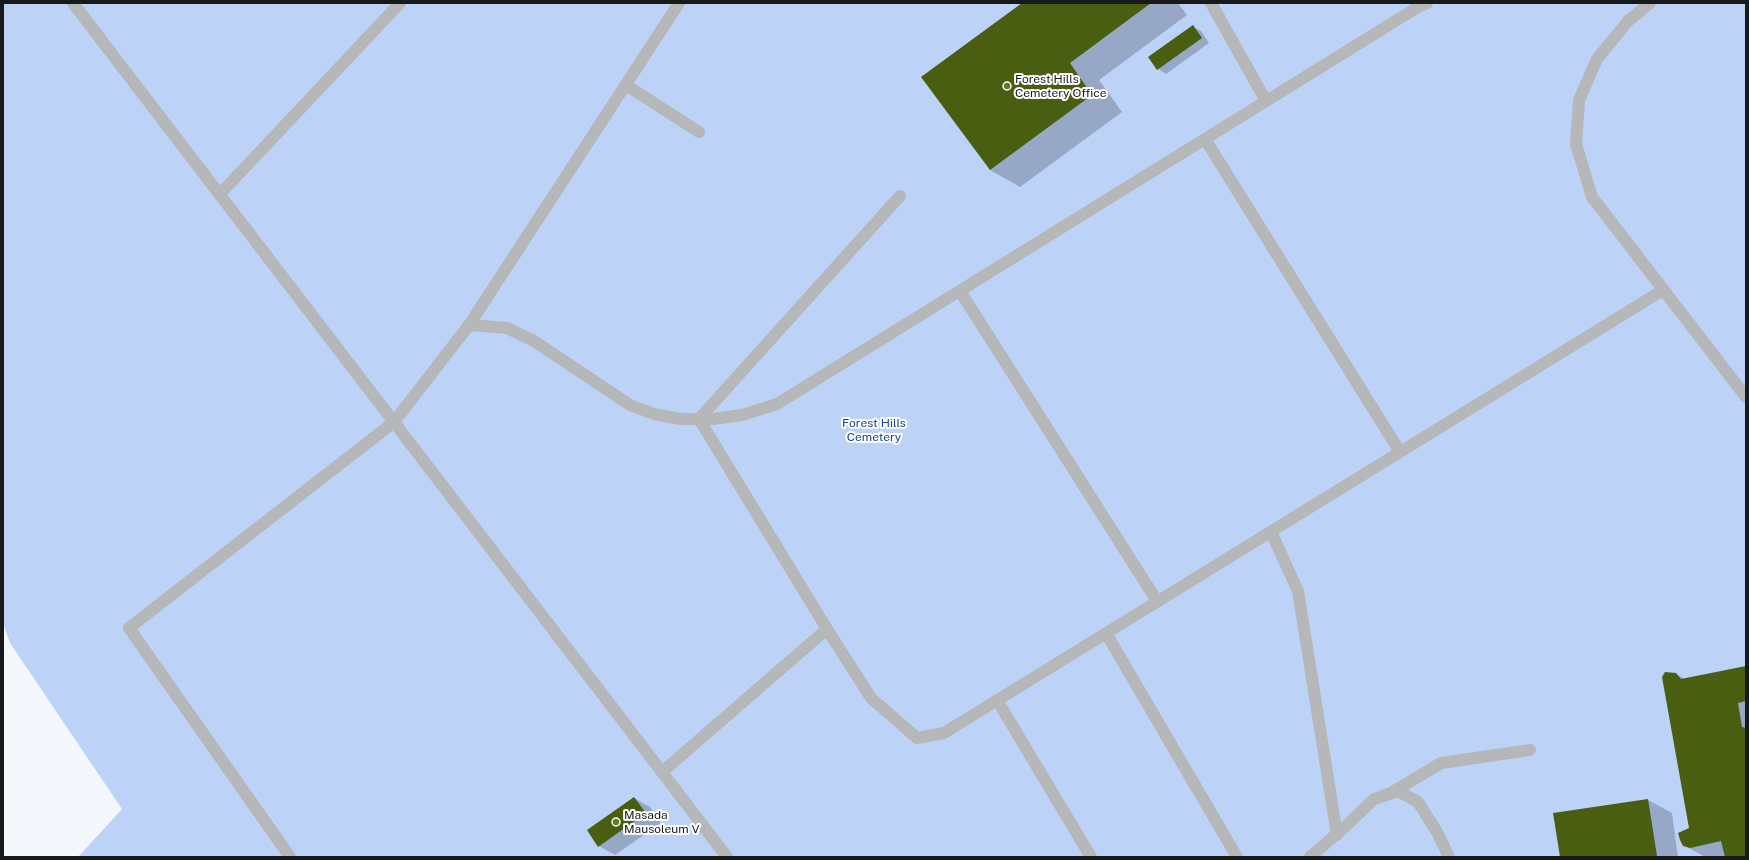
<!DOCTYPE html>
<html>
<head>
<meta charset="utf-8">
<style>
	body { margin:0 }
	#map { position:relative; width:1749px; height:860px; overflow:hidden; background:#f4f7fc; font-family:"Public Sans",sans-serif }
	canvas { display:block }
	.frame { position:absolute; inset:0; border:4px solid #18191b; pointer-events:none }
</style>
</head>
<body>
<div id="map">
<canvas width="1749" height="860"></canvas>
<div class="frame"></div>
</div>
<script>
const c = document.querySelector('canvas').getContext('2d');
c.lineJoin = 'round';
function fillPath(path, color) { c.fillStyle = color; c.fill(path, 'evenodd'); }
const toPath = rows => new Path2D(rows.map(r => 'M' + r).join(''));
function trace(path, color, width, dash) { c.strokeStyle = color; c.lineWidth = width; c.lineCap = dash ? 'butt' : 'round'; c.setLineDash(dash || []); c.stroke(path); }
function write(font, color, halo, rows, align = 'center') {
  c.font = font + ' "Public Sans",sans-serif'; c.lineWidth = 4; c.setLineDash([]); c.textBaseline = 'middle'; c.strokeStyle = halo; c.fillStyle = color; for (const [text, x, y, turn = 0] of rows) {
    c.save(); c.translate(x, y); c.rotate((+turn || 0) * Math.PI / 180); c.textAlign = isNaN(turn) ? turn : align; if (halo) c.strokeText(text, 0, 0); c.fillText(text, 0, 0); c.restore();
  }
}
fillPath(toPath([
	[3,3,1746,3,1746,857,78,857,122,809,10,643,3,623]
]), '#bcd3f7');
fillPath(toPath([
	[1023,3,1178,3,1187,15,1099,80,1122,112,1020,187,990,170],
	[1193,27,1201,31,1209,43,1166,74,1158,69,1149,57],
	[1746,667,1746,857,1705,857,1684,845,1690,829,1676,674,1685,679],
	[634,798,650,807,661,823,615,855,599,846],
	[1648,800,1672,813,1678,857,1561,857,1554,814]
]), '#0003');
fillPath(toPath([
	[1022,3,1151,3,1070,63,1092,95,990,170,921,77],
	[1193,25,1202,38,1157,70,1148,57],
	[1746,666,1746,701,1738,703,1742,727,1746,728,1746,857,1725,857,1721,841,1690,848,1683,846,1680,840,1678,833,1689,828,1662,677,1665,672,1676,673,1681,679],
	[634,797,646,813,598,847,587,830],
	[1648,799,1657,856,1560,857,1553,813]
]), '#495e10');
trace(toPath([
	[73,3,727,857],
	[1211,3,1266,101],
	[1650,3,1628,21,1597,59,1579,100,1576,144,1592,197,1746,397],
	[626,85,699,132],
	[1205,139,1400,452],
	[220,194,400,3],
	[900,196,699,419,827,629,871,698,917,738,944,733,1663,290],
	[960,291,1157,601],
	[469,325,507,328,534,341,630,405,654,414,680,419,713,419,742,415,777,404,1418,7,1427,3],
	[1271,532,1298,591,1337,835],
	[1106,633,1237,857],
	[997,700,1091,857],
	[662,772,827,629],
	[1391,793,1441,763,1530,750],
	[290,857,129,628,394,422,469,325,679,3],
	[1310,857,1347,825,1374,799,1398,791,1418,802,1437,832,1449,857]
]), '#b5b7b9', 12);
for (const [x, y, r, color] of [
	[1007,86,4,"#63792b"],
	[616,822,4,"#63792b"]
]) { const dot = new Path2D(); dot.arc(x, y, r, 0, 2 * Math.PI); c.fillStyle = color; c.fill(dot); trace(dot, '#fff', 1.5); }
write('12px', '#18191b', '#fff', [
	["Forest Hills",1015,79],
	["Cemetery Office",1015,93],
	["Masada",624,815],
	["Mausoleum V",624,829]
], 'left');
write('12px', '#13448d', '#fff', [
	["Forest Hills",874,423],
	["Cemetery",874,437]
]);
</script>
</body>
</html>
